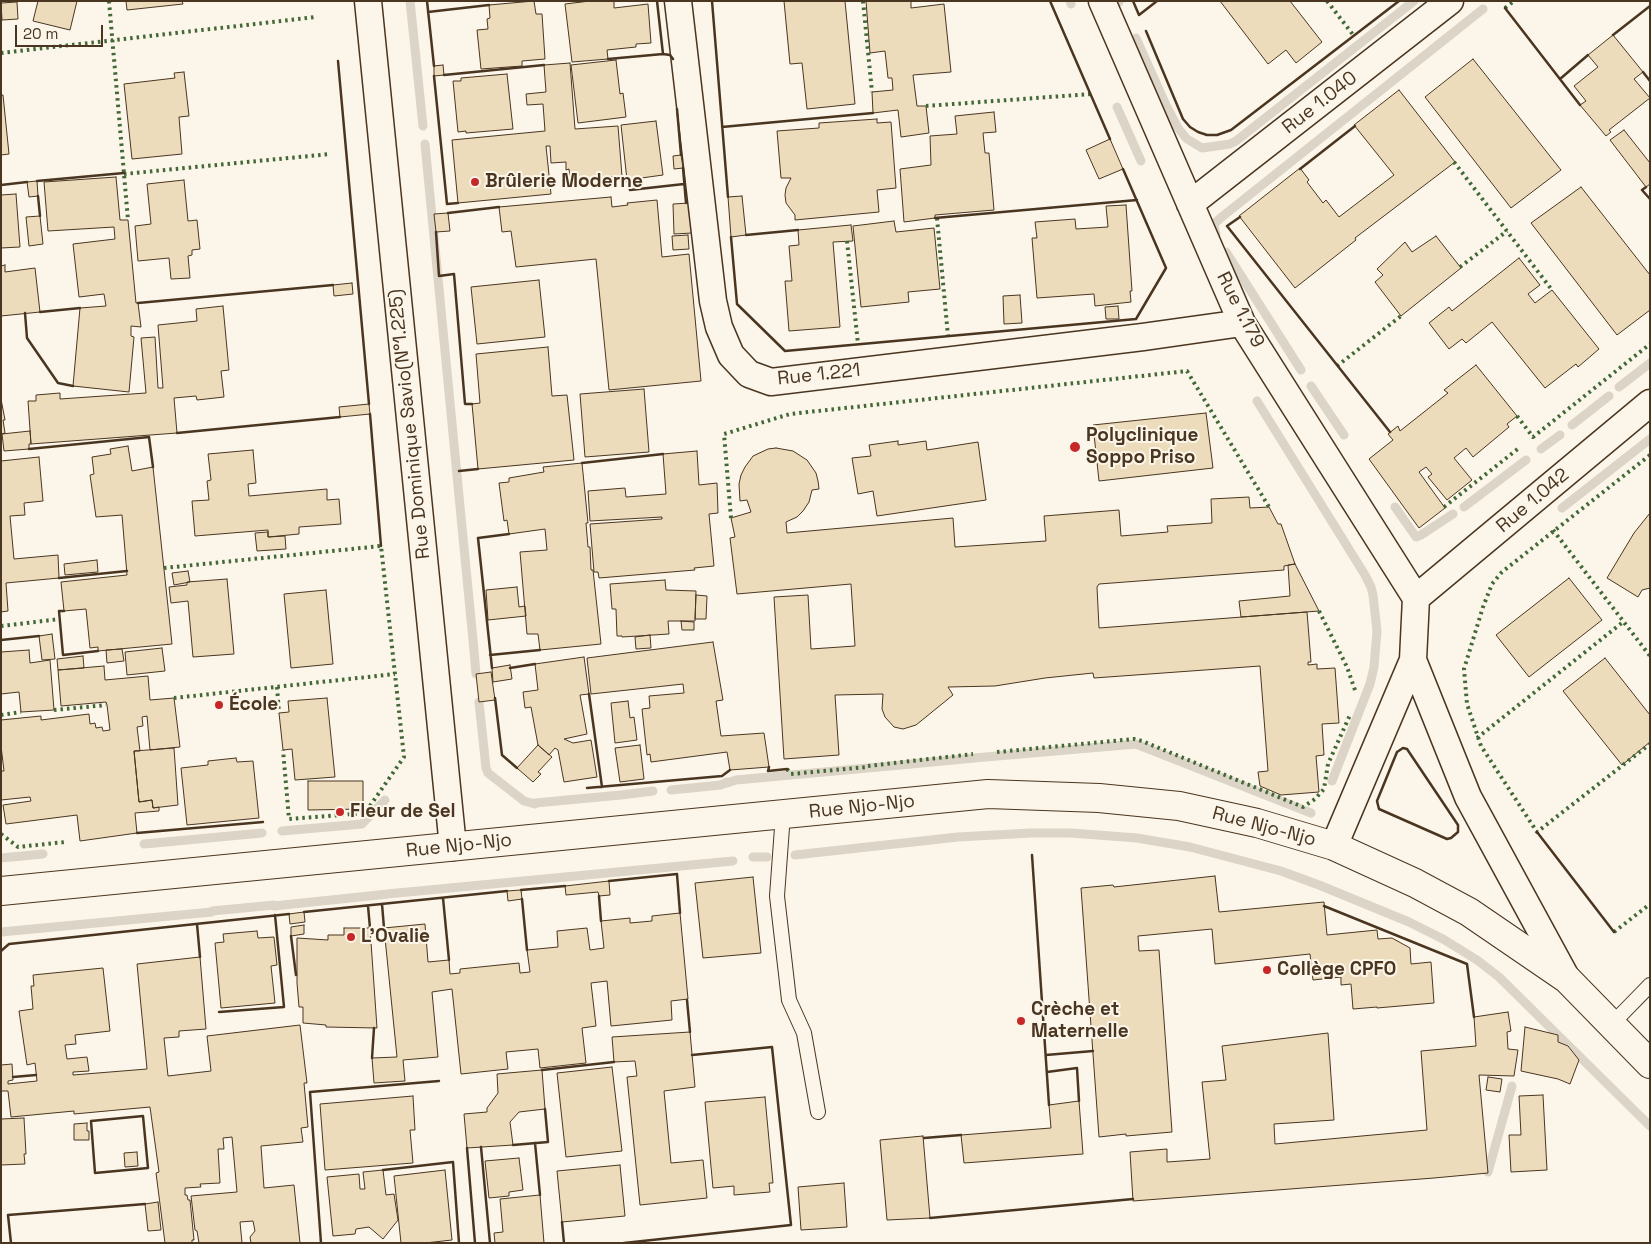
<!DOCTYPE html>
<html>
<head>
<meta charset="utf-8">
<style>
	body { margin:0 }
	#map { position:relative; width:1651px; height:1244px; overflow:hidden; background:#fbf6e9; font-family:"Space Grotesk",sans-serif }
	canvas { display:block }
	.frame { position:absolute; inset:0; border:2px solid #4a3520; pointer-events:none }
	.scale { position:absolute; left:15px; top:25px; width:88px; height:22px; box-sizing:border-box; border:2px solid #4a3520; border-top:0; padding-left:6px; font-size:15px; line-height:18px; white-space:nowrap; color:#4a3520; -webkit-text-stroke:4px #fbf6e9; paint-order:stroke }
</style>
</head>
<body>
<div id="map">
<canvas width="1651" height="1244"></canvas>
<div class="frame"></div>
<div class="scale">20 m</div>
</div>
<script>
const c = document.querySelector('canvas').getContext('2d');
c.lineJoin = 'round';
const toPath = rows => new Path2D(rows.map(r => 'M' + r).join(''));
function trace(path, color, width, dash) { c.strokeStyle = color; c.lineWidth = width; c.lineCap = dash ? 'butt' : 'round'; c.setLineDash(dash || []); c.stroke(path); }
function fillPath(path, color) { c.fillStyle = color; c.fill(path, 'evenodd'); }
function write(font, color, halo, rows, align = 'center') {
  c.font = font + ' "Space Grotesk",sans-serif'; c.lineWidth = 4; c.setLineDash([]); c.textBaseline = 'middle'; c.strokeStyle = halo; c.fillStyle = color; for (const [text, x, y, turn = 0] of rows) {
    c.save(); c.translate(x, y); c.rotate((+turn || 0) * Math.PI / 180); c.textAlign = isNaN(turn) ? turn : align; if (halo) c.strokeText(text, 0, 0); c.fillText(text, 0, 0); c.restore();
  }
}
trace(toPath([
	[410,1,423,126],
	[1070,1,1071,4],
	[1119,1,1119,2],
	[1136,38,1166,105,1178,128,1187,139,1202,148,1230,144,1236,141,1414,1],
	[1117,107,1141,161],
	[425,144,465,558],
	[1216,234,1214,226,1216,222,1223,216,1483,9],
	[1226,252,1301,370],
	[1311,386,1344,435],
	[1619,387,1650,363],
	[1257,401,1365,575,1371,587,1373,595,1377,631,1374,667,1370,684,1332,781],
	[1572,425,1609,396],
	[1541,449,1560,435],
	[1395,507,1416,537,1421,535,1453,514],
	[1464,507,1526,460],
	[1562,508,1650,439],
	[465,558,473,640],
	[473,640,476,674],
	[479,702,486,768,488,773,524,801,535,804],
	[974,758,1136,744,1311,813],
	[911,764,975,758],
	[727,783,736,780,912,764],
	[671,790,721,785,727,782],
	[621,795,653,791],
	[535,803,621,795],
	[282,831,362,824,385,800],
	[144,844,262,833],
	[795,855,958,837,1031,833,1071,833,1137,838,1190,847,1281,871,1319,885,1409,922,1443,939,1477,960,1499,977,1650,1126],
	[753,857,767,857],
	[1,858,43,854],
	[387,894,733,861],
	[274,906,388,894],
	[212,911,274,905],
	[1,932,212,912],
	[1488,1172,1512,1086]
]), '#dcd4c6', 9);
const building = toPath([
	[38,1,77,1,70,30,33,21,38,1],
	[126,1,182,1,183,4,127,10,126,1],
	[534,1,536,14,542,14,545,59,522,61,522,66,481,69,477,30,488,29,487,19,490,18,489,5,534,1],
	[590,1,614,1,614,8,648,4,651,43,636,44,636,47,607,50,608,59,572,62,565,4,590,1],
	[784,1,845,1,855,104,807,109,802,63,790,64,784,1],
	[866,1,911,1,911,8,944,4,951,72,913,75,917,106,926,106,929,133,901,137,898,110,873,113,872,92,893,90,892,78,888,78,885,51,870,53,866,1],
	[1220,1,1290,1,1322,42,1296,63,1286,50,1268,64,1220,1],
	[17,2,18,19,2,20,1,3,17,2],
	[1613,35,1643,72,1634,79,1650,98,1609,130,1611,132,1606,136,1580,105,1586,101,1574,86,1598,67,1588,55,1613,35],
	[1473,59,1561,170,1511,208,1425,97,1473,59],
	[616,60,620,94,623,93,626,117,578,123,571,65,616,60],
	[570,63,575,129,618,126,622,176,570,180,569,169,566,170,566,162,551,163,550,146,546,146,551,194,458,203,452,140,545,131,543,104,527,105,526,94,546,92,544,65,570,63],
	[443,65,444,75,434,76,434,66,443,65],
	[184,72,189,116,179,117,182,154,132,159,124,84,175,78,174,73,184,72],
	[507,74,513,129,466,133,466,131,458,132,453,81,461,81,461,78,507,74],
	[1399,90,1455,162,1355,238,1356,240,1295,288,1239,216,1300,168,1309,180,1307,182,1323,203,1326,200,1339,217,1394,175,1354,125,1399,90],
	[1,95,3,95,9,154,1,155,1,95],
	[994,112,996,132,983,133,985,153,989,153,994,210,935,215,935,218,904,222,900,169,931,165,930,136,957,134,955,116,994,112],
	[877,119,877,123,891,122,896,188,877,190,879,212,795,220,795,215,786,203,785,195,786,188,791,178,781,178,777,131,819,128,819,123,877,119],
	[656,121,663,175,627,180,621,125,656,121],
	[1624,130,1650,163,1650,184,1646,187,1610,140,1624,130],
	[1110,139,1123,169,1099,179,1086,150,1110,139],
	[681,155,683,168,674,169,673,156,681,155],
	[116,177,120,220,128,220,136,303,138,303,141,327,131,326,131,336,134,337,129,392,73,386,80,308,106,306,104,294,79,297,73,244,115,239,114,227,48,231,44,182,116,177],
	[184,180,188,221,197,220,200,249,192,250,192,255,188,256,190,278,171,279,169,258,138,261,135,226,151,224,147,184,184,180],
	[37,181,38,196,29,197,27,182,37,181],
	[1581,187,1650,275,1650,310,1617,335,1531,223,1581,187],
	[16,194,20,247,1,248,1,195,16,194],
	[742,196,746,235,731,237,728,197,742,196],
	[611,197,612,207,628,205,627,203,657,200,662,257,689,254,701,381,609,390,596,259,516,267,511,231,502,232,499,207,611,197],
	[690,203,692,233,674,234,673,204,690,203],
	[1126,205,1132,291,1130,291,1131,302,1095,306,1094,294,1037,298,1032,238,1037,238,1035,222,1075,219,1076,229,1108,227,1106,206,1126,205],
	[448,213,450,231,436,232,434,214,448,213],
	[40,216,43,244,29,246,26,217,40,216],
	[894,221,896,232,934,228,940,289,908,292,909,302,861,307,853,226,894,221],
	[851,225,853,241,833,242,840,327,789,331,785,281,792,281,789,246,799,245,798,230,851,225],
	[688,235,689,249,673,250,672,236,688,235],
	[1436,236,1461,268,1401,316,1375,282,1383,275,1377,269,1405,242,1412,252,1436,236],
	[1519,258,1540,285,1528,294,1535,303,1552,290,1599,349,1578,367,1576,364,1545,388,1492,322,1466,343,1462,339,1449,349,1429,323,1449,307,1452,311,1519,258],
	[5,265,5,272,35,268,40,312,1,316,1,266,5,265],
	[539,280,545,337,477,344,471,287,539,280],
	[352,283,353,294,334,296,333,285,352,283],
	[1020,295,1022,323,1004,324,1003,296,1020,295],
	[223,306,229,370,221,371,224,397,197,400,196,396,174,398,177,433,31,444,28,401,36,401,36,395,60,393,60,399,146,393,141,338,155,337,158,388,163,388,158,325,197,321,196,309,223,306],
	[1118,306,1119,319,1106,319,1105,307,1118,306],
	[548,347,552,396,567,395,574,460,478,469,472,404,480,403,476,354,548,347],
	[1476,365,1517,416,1507,424,1509,427,1473,457,1466,448,1454,458,1472,480,1447,500,1428,477,1432,474,1426,467,1419,472,1445,508,1419,528,1369,459,1393,440,1388,434,1398,426,1400,431,1448,393,1444,390,1476,365],
	[644,389,649,452,585,457,580,394,644,389],
	[1,399,5,420,3,420,5,433,1,434,1,399],
	[369,404,370,414,340,417,339,407,369,404],
	[1206,413,1213,468,1099,481,1093,425,1206,413],
	[30,431,31,444,29,444,29,449,4,451,2,434,30,431],
	[898,441,898,445,926,441,927,450,978,442,986,500,877,516,873,491,858,494,852,458,871,456,869,445,898,441],
	[128,446,132,471,153,467,172,644,98,651,98,647,90,648,86,609,64,611,61,582,127,575,122,515,96,517,90,475,94,474,92,457,111,454,110,449,128,446],
	[776,448,793,451,807,460,816,473,818,481,819,489,812,490,809,502,803,511,797,517,786,522,787,533,953,518,955,547,1046,541,1044,516,1119,510,1121,536,1168,532,1167,526,1212,523,1211,499,1249,497,1250,508,1269,507,1278,524,1281,524,1295,564,1284,566,1284,570,1099,584,1097,587,1099,628,1307,612,1311,662,1308,662,1308,665,1317,664,1317,669,1335,668,1339,723,1322,724,1324,755,1316,756,1319,792,1281,795,1260,786,1258,772,1268,771,1260,666,1094,678,1093,673,1045,678,995,686,948,687,953,695,916,725,903,729,894,727,885,717,882,709,883,694,835,695,839,755,784,759,774,597,808,595,811,649,855,646,851,584,737,594,730,538,735,537,731,518,751,512,747,500,740,501,739,484,741,475,745,467,753,456,768,449,776,448],
	[253,450,256,483,248,484,249,496,327,489,327,500,339,499,341,524,299,527,299,534,268,537,268,530,195,536,192,501,209,500,207,481,211,480,208,454,253,450],
	[697,451,699,485,717,483,718,513,709,514,714,566,694,568,695,570,599,578,598,572,594,572,590,524,662,519,662,517,590,521,588,491,625,488,626,497,666,494,663,454,697,451],
	[39,457,43,501,24,503,25,515,10,516,14,559,58,555,59,578,6,583,8,611,1,612,1,461,39,457],
	[582,463,588,523,586,523,588,547,590,547,591,570,593,570,601,644,540,650,538,634,527,634,520,552,547,550,545,529,509,534,507,520,504,521,499,483,509,482,509,478,544,472,543,467,582,463],
	[1650,513,1650,588,1642,590,1638,597,1607,578,1634,533,1650,513],
	[268,532,268,537,285,536,286,549,257,551,255,533,268,532],
	[97,560,98,572,65,575,64,564,97,560],
	[1295,564,1319,611,1241,617,1239,601,1290,596,1288,565,1295,564],
	[188,571,190,582,174,585,172,573,188,571],
	[1569,578,1602,620,1529,677,1496,635,1569,578],
	[227,579,234,654,193,657,188,601,171,603,169,587,187,585,187,582,227,579],
	[665,580,666,590,696,591,695,621,668,621,669,634,622,637,622,636,617,636,616,609,612,609,610,584,665,580],
	[517,587,519,607,525,606,526,616,488,620,486,590,517,587],
	[326,590,333,664,291,668,284,594,326,590],
	[696,595,707,596,706,619,695,619,696,595],
	[681,621,694,622,694,630,682,630,681,621],
	[52,634,55,659,42,660,39,636,52,634],
	[650,635,651,648,636,649,635,637,650,635],
	[713,642,723,700,716,701,721,736,764,733,769,767,730,770,727,752,651,762,650,754,647,755,642,709,650,708,649,696,684,693,683,684,591,694,587,658,713,642],
	[162,648,165,671,127,675,125,652,162,648],
	[122,649,124,661,107,663,106,650,122,649],
	[29,650,30,663,50,660,54,710,21,712,19,692,1,694,1,652,29,650],
	[83,656,84,668,58,670,57,659,83,656],
	[584,657,589,694,580,695,587,734,564,739,573,743,591,740,597,777,564,782,558,750,555,748,549,755,538,745,531,707,525,708,523,692,538,690,535,664,584,657],
	[1605,658,1650,715,1650,742,1622,765,1563,691,1605,658],
	[510,665,512,679,493,682,492,668,510,665],
	[104,666,105,680,148,676,150,700,174,698,180,747,150,750,147,716,142,717,143,726,137,727,140,751,134,751,139,802,152,800,153,808,159,807,159,811,135,813,137,833,80,841,77,815,6,824,3,805,31,801,30,797,1,800,1,771,4,771,1,746,1,720,41,716,41,720,89,714,90,724,95,723,96,728,102,727,103,731,110,730,107,705,106,702,61,706,58,670,104,666],
	[491,672,495,700,479,702,476,674,491,672],
	[327,698,335,777,295,780,292,749,283,750,279,713,289,712,288,701,327,698],
	[628,701,630,718,634,717,637,740,615,743,611,703,628,701],
	[538,745,552,757,538,772,541,774,533,782,517,768,538,745],
	[640,745,644,779,620,782,615,748,640,745],
	[174,748,178,805,153,808,152,800,139,802,134,751,174,748],
	[236,758,237,762,253,761,259,818,187,825,181,768,208,765,208,761,236,758],
	[308,781,363,781,363,809,308,810,308,781],
	[1215,876,1219,912,1324,902,1327,935,1377,930,1378,939,1392,938,1410,948,1411,964,1431,962,1434,1003,1377,1008,1377,1007,1353,1009,1351,984,1341,985,1341,977,1313,980,1310,954,1215,964,1212,929,1138,936,1139,951,1159,950,1172,1132,1126,1136,1126,1134,1099,1137,1081,888,1113,885,1114,887,1215,876],
	[753,877,761,953,703,958,695,883,753,877],
	[609,881,610,895,599,896,598,892,566,895,565,886,609,881],
	[521,890,522,899,508,901,507,891,521,890],
	[304,912,305,922,290,924,289,914,304,912],
	[680,913,688,999,671,1001,672,1020,611,1026,607,981,591,983,596,1026,582,1028,586,1063,540,1068,538,1049,506,1052,508,1069,461,1074,452,989,432,992,438,1057,403,1060,405,1081,374,1083,372,1058,397,1057,384,928,425,924,428,962,449,960,450,974,460,973,460,969,519,963,520,973,530,972,527,950,558,947,557,931,587,928,590,950,604,948,601,921,630,918,630,923,652,921,652,916,680,913],
	[304,925,304,934,291,936,291,927,304,925],
	[344,928,370,928,377,1028,326,1027,326,1025,303,1023,303,1007,299,1007,297,983,297,938,328,940,328,935,344,935,344,928],
	[257,931,258,938,274,937,277,965,271,966,275,1003,221,1008,215,943,224,942,223,934,257,931],
	[200,957,206,1029,179,1031,179,1037,164,1038,168,1076,211,1071,207,1036,300,1025,307,1083,304,1083,308,1127,301,1128,303,1142,261,1146,264,1188,294,1185,300,1243,251,1243,250,1237,255,1231,253,1221,240,1222,242,1243,199,1243,197,1231,195,1230,191,1196,237,1192,232,1137,223,1138,224,1149,218,1149,220,1183,200,1184,201,1187,185,1188,185,1195,187,1195,188,1200,190,1200,194,1240,192,1240,192,1243,165,1243,156,1173,159,1172,150,1107,74,1114,74,1111,11,1117,8,1091,1,1091,1,1065,12,1064,13,1080,8,1081,8,1084,37,1081,35,1063,27,1065,19,1011,33,1009,31,986,34,986,33,975,103,968,110,1031,75,1035,76,1044,65,1045,67,1059,87,1057,89,1071,73,1072,73,1075,147,1069,137,964,200,957],
	[1508,1012,1511,1031,1507,1032,1508,1049,1518,1050,1514,1076,1479,1075,1488,1173,1434,1178,1133,1201,1130,1152,1167,1149,1167,1162,1210,1159,1202,1082,1226,1080,1222,1046,1328,1033,1334,1120,1274,1124,1275,1144,1427,1130,1421,1051,1476,1046,1474,1017,1508,1012],
	[1525,1027,1558,1035,1558,1042,1568,1046,1579,1060,1570,1084,1558,1079,1521,1071,1525,1027],
	[690,1032,695,1087,664,1091,671,1163,703,1160,707,1198,640,1205,627,1077,637,1076,635,1061,614,1062,612,1037,690,1032],
	[612,1067,622,1151,566,1157,557,1073,612,1067],
	[542,1070,545,1109,519,1112,510,1122,513,1145,467,1148,464,1114,487,1112,487,1108,498,1093,497,1074,542,1070],
	[1488,1077,1502,1079,1500,1092,1486,1090,1488,1077],
	[1543,1095,1547,1170,1511,1172,1509,1135,1521,1135,1519,1096,1543,1095],
	[413,1096,415,1130,410,1130,413,1163,325,1170,320,1104,413,1096],
	[765,1097,773,1183,769,1183,770,1192,734,1195,734,1186,713,1188,705,1102,765,1097],
	[1079,1101,1083,1154,964,1163,961,1135,1051,1128,1049,1105,1079,1101],
	[24,1118,26,1154,24,1154,25,1164,1,1165,1,1119,24,1118],
	[87,1123,87,1131,89,1131,89,1140,74,1140,74,1124,87,1123],
	[923,1136,930,1218,887,1220,880,1140,923,1136],
	[137,1152,138,1166,125,1167,124,1153,137,1152],
	[519,1158,523,1190,509,1192,509,1196,489,1198,485,1161,519,1158],
	[620,1165,625,1216,562,1222,557,1171,620,1165],
	[383,1170,386,1195,394,1194,398,1220,383,1239,369,1227,356,1229,355,1234,333,1236,327,1177,359,1174,360,1189,365,1189,363,1172,383,1170],
	[445,1170,452,1240,425,1243,401,1243,394,1176,445,1170],
	[844,1183,847,1227,801,1230,798,1187,844,1183],
	[540,1195,544,1243,495,1243,494,1233,503,1232,500,1199,540,1195],
	[158,1202,161,1230,148,1231,145,1204,158,1202]
]);
fillPath(building, '#ecdcbc');
trace(building, '#4a3520', 1);
const service = toPath([
	[783,814,777,896,789,1000,804,1033,818,1112],
	[1611,1025,1650,985]
]);
const minor = toPath([
	[368,1,453,847],
	[678,1,713,301,719,327,731,355,749,374,771,382,1143,337,1242,323],
	[1102,1,1242,323,1416,598],
	[1190,204,1450,1],
	[1416,598,1650,403],
	[1413,660,1468,797,1567,979],
	[1334,846,1413,660,1416,598]
]);
const secondary = toPath([
	[1,891,988,794,1099,798,1179,806,1257,823,1334,846,1415,883,1469,912,1567,979,1650,1064]
]);
trace(service, '#4a3520', 16);
trace(minor, '#4a3520', 29);
trace(secondary, '#4a3520', 30);
trace(service, '#fbf6e9', 14);
trace(minor, '#fbf6e9', 26);
trace(secondary, '#fbf6e9', 28);
trace(toPath([
	[109,1,128,220],
	[863,1,872,92],
	[1327,1,1354,36],
	[1505,8,1514,1],
	[1,53,316,17],
	[926,106,1091,94],
	[1454,162,1552,290],
	[124,174,330,154],
	[937,218,948,336],
	[847,241,858,344],
	[1460,267,1507,231],
	[1337,366,1401,316],
	[1517,416,1533,437,1650,344],
	[1650,455,1502,572,1492,584,1483,607,1464,669,1467,704,1481,746,1537,832,1650,744],
	[1444,507,1519,448],
	[731,518,724,434,790,414,1187,371,1269,507],
	[1553,530,1650,656],
	[164,568,381,546,404,757,365,813,289,819,283,750],
	[1319,611,1347,667,1356,693],
	[1,626,60,619],
	[277,687,279,713],
	[174,698,395,674],
	[54,710,106,705],
	[1,715,21,712],
	[1477,738,1623,622],
	[997,752,1134,739,1142,741,1303,807,1315,799,1324,789,1328,764,1350,715],
	[868,766,973,754],
	[787,769,791,774,867,767],
	[1,834,18,847,65,842],
	[1614,932,1650,904]
]), '#436837', 4, [2.5, 4]);
trace(toPath([
	[427,1,434,66],
	[712,1,728,197],
	[1050,1,1110,139],
	[1133,1,1139,15,1157,1],
	[1505,8,1580,105],
	[428,12,489,5],
	[1146,31,1183,119,1190,127,1198,132,1207,135,1217,135,1231,130,1399,1],
	[1613,35,1650,6],
	[663,54,670,55,673,59],
	[608,59,663,54,657,1],
	[338,61,369,404],
	[1643,72,1650,81],
	[444,75,544,65],
	[434,76,447,204,458,203],
	[1560,79,1588,55],
	[677,109,681,155],
	[722,127,873,113],
	[683,168,686,203],
	[1300,169,1355,126],
	[627,180,630,190,684,184],
	[37,181,124,173],
	[1,185,27,182],
	[1646,187,1642,190,1650,199],
	[38,196,40,216],
	[448,213,499,207],
	[1240,217,1227,226,1390,432],
	[935,218,1137,200],
	[436,232,439,276,454,274,465,404,472,404],
	[746,235,798,230],
	[731,237,737,304,785,351,1136,319,1166,268,1123,169],
	[138,303,333,285],
	[40,312,80,308],
	[25,313,27,338,58,383,73,386],
	[370,414,381,546],
	[177,433,340,417],
	[29,449,149,437,153,467],
	[582,463,663,454],
	[459,471,478,469],
	[59,578,127,571],
	[64,611,59,611,63,655,98,651],
	[1,640,39,636],
	[490,655,540,650],
	[492,668,478,538,509,534],
	[510,668,535,664],
	[589,694,602,787],
	[495,698,502,755,517,768],
	[1403,748,1407,749,1458,825,1458,832,1451,838,1447,839,1379,809,1377,801,1397,752,1403,748],
	[769,767,768,771,787,769],
	[587,788,722,776,730,770],
	[1537,832,1614,932],
	[137,833,263,822],
	[1032,855,1049,1105],
	[609,881,677,874,680,913],
	[521,890,565,886],
	[599,896,601,921],
	[443,898,449,960],
	[522,899,527,950],
	[382,904,384,928],
	[368,906,370,928],
	[1324,906,1467,964,1474,1017],
	[304,912,507,891],
	[197,924,200,957],
	[291,936,296,975],
	[1,951,9,944,289,914],
	[687,1000,690,1032],
	[219,1012,284,1007,275,915],
	[1046,1055,1093,1051],
	[372,1058,374,1028],
	[542,1070,614,1062],
	[1047,1072,1077,1068,1079,1101],
	[13,1077,36,1075],
	[143,1116,148,1168,95,1173,91,1121,143,1116],
	[924,1138,961,1135],
	[535,1143,540,1195],
	[513,1145,548,1142,545,1109],
	[481,1147,490,1243],
	[467,1148,475,1243],
	[383,1170,453,1162,459,1243],
	[930,1218,1133,1199],
	[562,1222,564,1243],
	[11,1243,8,1215,145,1204],
	[321,1243,310,1092,439,1081],
	[624,1243,791,1225,772,1047,692,1055]
]), '#4a3520', 2.5);
for (const [x, y, r, color] of [
	[475,182,5,"#c62828"],
	[1075,447,6,"#c62828"],
	[219,705,5,"#c62828"],
	[340,812,5,"#c62828"],
	[351,937,5,"#c62828"],
	[1267,970,5,"#c62828"],
	[1021,1021,5,"#c62828"]
]) { const dot = new Path2D(); dot.arc(x, y, r, 0, 2 * Math.PI); c.fillStyle = color; c.fill(dot); trace(dot, '#fbf6e9', 2); }
write('19px', '#4a3520', '#fbf6e9', [
	["Rue 1.040",1320,103,-38],
	["Rue 1.179",1240,310,63],
	["Rue 1.221",819,375,-6],
	["Rue Dominique Savio(N°1.225)",410,424,-96],
	["Rue 1.042",1533,501,-40],
	["Rue Njo-Njo",862,807,-6],
	["Rue Njo-Njo",1264,827,15],
	["Rue Njo-Njo",459,846,-6]
]);
write('bold 19px', '#4a3520', '#fbf6e9', [
	["Brûlerie Moderne",485,182],
	["Polyclinique",1086,436],
	["Soppo Priso",1086,458],
	["École",229,705],
	["Fleur de Sel",350,812],
	["L'Ovalie",361,937],
	["Collège CPFO",1277,970],
	["Crèche et",1031,1010],
	["Maternelle",1031,1032]
], 'left');
</script>
</body>
</html>
